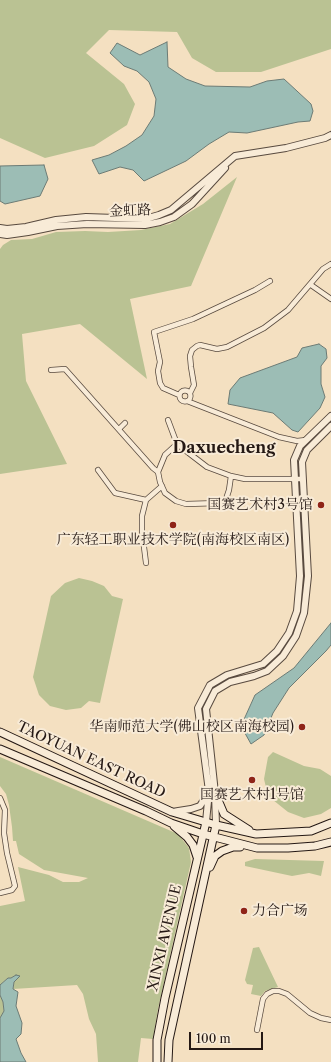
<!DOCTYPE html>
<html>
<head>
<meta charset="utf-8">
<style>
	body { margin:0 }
	#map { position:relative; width:331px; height:1062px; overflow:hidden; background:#f4e0c1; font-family:"Libre Caslon Text",serif }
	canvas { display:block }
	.scale { position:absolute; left:189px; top:1032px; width:74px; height:18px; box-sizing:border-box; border:2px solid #241814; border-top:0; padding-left:5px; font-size:12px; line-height:14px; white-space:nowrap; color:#241814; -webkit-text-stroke:3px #f8ebd7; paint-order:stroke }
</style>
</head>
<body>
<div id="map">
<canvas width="331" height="1062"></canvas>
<div class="scale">100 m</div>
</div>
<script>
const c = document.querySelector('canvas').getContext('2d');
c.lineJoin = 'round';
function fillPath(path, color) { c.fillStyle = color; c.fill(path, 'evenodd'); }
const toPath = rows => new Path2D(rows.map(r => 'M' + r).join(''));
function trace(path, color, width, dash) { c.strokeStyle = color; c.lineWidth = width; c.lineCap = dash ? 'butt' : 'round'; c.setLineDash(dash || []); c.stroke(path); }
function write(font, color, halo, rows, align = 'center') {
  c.font = font + ' "Libre Caslon Text","Noto Serif SC",serif'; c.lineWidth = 4; c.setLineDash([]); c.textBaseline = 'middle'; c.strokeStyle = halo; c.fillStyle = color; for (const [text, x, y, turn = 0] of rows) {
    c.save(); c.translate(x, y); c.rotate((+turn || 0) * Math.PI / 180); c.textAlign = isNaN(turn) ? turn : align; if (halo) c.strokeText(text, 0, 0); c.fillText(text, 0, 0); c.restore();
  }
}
fillPath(toPath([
	[0,0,331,0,331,49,261,72,216,72,192,58,177,32,109,30,86,53,124,84,135,104,127,125,94,146,45,158,0,138],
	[237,177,191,286,130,299,147,379,80,324,22,334,26,381,67,464,0,474,0,249,3,245,11,240,32,239,56,232,85,231,108,232,141,230,170,224,203,204],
	[79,578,92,581,104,586,112,596,123,599,100,703,89,701,81,708,66,710,50,706,39,695,33,677,51,596,65,583],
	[273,752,304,766,320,769,331,776,331,808,321,814,304,818,288,812,268,796,264,779,268,757],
	[0,757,178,834,189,848,191,862,158,1009,153,1039,141,1038,138,1062,98,1062,96,1034,89,1019,83,994,77,985,13,989,14,982,11,978,8,978,0,985,0,906,25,901,18,867,49,875,63,882,79,882,88,878,44,870,19,854,16,841,13,841,12,827,9,805,6,794,0,786],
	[255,859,324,861,321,876,309,873,292,876,245,866,245,862],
	[259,947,278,987,265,991,261,996,251,994,253,985,247,984,245,980,253,948],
	[0,995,3,1002,4,1011,0,1018]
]), '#bac293');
const water = toPath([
	[167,42,168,67,186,79,205,86,250,87,267,81,284,79,311,104,313,111,310,121,298,122,247,133,229,132,209,144,186,161,144,181,133,170,120,167,99,174,92,160,109,155,126,146,142,135,154,116,156,99,149,82,137,71,124,66,110,53,117,43,140,55,167,42],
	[44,165,48,179,40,196,5,204,0,201,0,166,44,165],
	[319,344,326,349,327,358,321,366,321,384,325,397,320,408,298,432,292,430,273,413,228,404,230,390,240,378,297,357,302,348,319,344],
	[331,623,331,645,326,651,289,688,273,713,264,735,251,744,241,726,255,695,294,668,331,623],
	[16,975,20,976,14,982,13,989,18,992,16,1006,22,1023,21,1034,16,1039,21,1053,26,1062,0,1062,0,1018,4,1011,3,1002,0,995,0,985,8,978,11,978,16,975]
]);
fillPath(water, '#9cbdb5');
trace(water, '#6c7b75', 1);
const minor = toPath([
	[311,285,331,299],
	[51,370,65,369,153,468,158,472],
	'179.5 396a5.5 5.5 0 1 1 11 0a5.5 5.5 0 1 1-11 0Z',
	[190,393,194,385,191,367,190,356,192,350,197,346,200,345,217,349,227,347,264,328,288,310,323,269,331,264],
	[179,395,163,388,160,383,158,371,160,362,154,332,193,319,255,290,270,281],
	[187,401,279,437,297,441,306,440],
	[168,420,177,444,207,467,231,476,245,479,302,479],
	[119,429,125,423],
	[177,444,165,455,158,472,160,482,165,493,176,501,186,504,220,503,225,502,229,490,231,476],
	[98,470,115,493,146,500],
	[146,563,142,531,142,516,146,500,162,486],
	[0,798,5,810,4,833,7,853,15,886,12,890,0,893],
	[257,1030,263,999,267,994,273,991,279,991,287,994,310,1013,321,1018,331,1020]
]);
const tertiary = toPath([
	[0,228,7,229,26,227,56,220,86,217,145,219,159,215,171,210,235,156,286,148,325,138,331,135],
	[0,234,7,235,28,232,57,226,87,224,145,225,160,222,174,217,192,204,225,168],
	[172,812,191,809,200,806,207,795],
	[206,822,209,791,198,708,210,685,227,675,263,664,277,651,289,633,297,611,300,576,294,460,300,446,331,416],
	[216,825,215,793,206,709,215,691,230,682,254,676,267,671,283,656,296,636,304,613,308,576,302,462,307,450,331,426]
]);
const secondary = toPath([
	[0,732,172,812,216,825,256,834,311,831,331,823],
	[0,749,146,811,171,823,203,834,257,848,288,848,315,846,331,842],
	[215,793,224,814,249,830],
	[174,826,187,837,193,845,197,857],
	[210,867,215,856,222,851,233,847,240,847],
	[157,1062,157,1040,165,998,206,822],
	[168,1062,169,1040,216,825]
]);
trace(minor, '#584a3f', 6);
trace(tertiary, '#584a3f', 8);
trace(secondary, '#241814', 9);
trace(minor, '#f8ebd7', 4.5);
trace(tertiary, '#f8ebd7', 6);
trace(secondary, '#f8ebd7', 7);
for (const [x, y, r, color] of [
	[321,505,4,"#8f2418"],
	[173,525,4,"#8f2418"],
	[302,727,4,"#8f2418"],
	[252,780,4,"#8f2418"],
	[244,911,4,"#8f2418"]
]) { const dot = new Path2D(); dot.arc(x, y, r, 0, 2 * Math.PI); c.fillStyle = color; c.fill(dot); trace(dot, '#f8ebd7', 1.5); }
write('14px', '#241814', '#f8ebd7', [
	["金虹路",130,211,-2],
	["TAOYUAN EAST ROAD",91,760,25],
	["XINXI AVENUE",165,938,-77]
]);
write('14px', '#241814', '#f8ebd7', [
	["国赛艺术村3号馆",313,505],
	["广东轻工职业技术学院(南海校区南区)",173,540,"center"],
	["华南师范大学(佛山校区南海校园)",294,727],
	["国赛艺术村1号馆",252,795,"center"],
	["力合广场",252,911,"left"]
], 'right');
write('bold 16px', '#241814', '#f8ebd7', [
	["Daxuecheng",224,448]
]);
</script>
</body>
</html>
